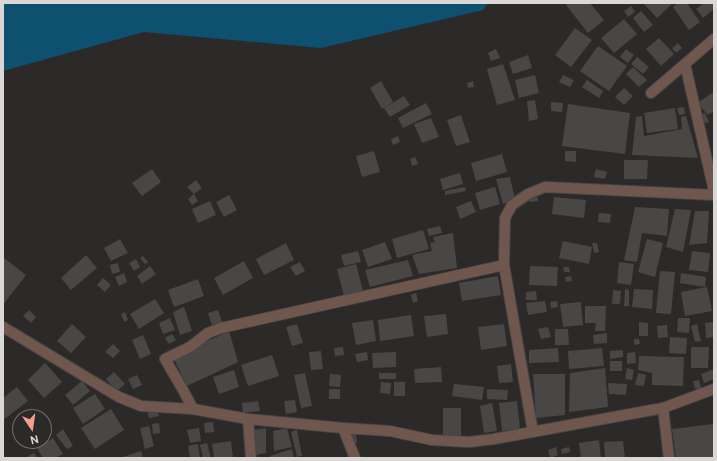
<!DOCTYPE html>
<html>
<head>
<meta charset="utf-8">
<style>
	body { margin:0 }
	#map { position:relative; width:717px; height:461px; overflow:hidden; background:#2b2a28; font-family:"DM Sans",sans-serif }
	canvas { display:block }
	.frame { position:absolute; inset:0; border:4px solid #d9d8d7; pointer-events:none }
	.north { position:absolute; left:12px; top:409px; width:40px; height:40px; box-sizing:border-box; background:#2b2a28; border:1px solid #71706e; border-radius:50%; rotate:167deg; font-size:11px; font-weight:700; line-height:16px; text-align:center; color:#d9d8d7 }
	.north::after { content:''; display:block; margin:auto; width:14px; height:18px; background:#f59d8f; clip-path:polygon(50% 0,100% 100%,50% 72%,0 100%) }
</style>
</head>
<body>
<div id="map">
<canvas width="717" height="461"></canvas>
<div class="frame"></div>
<div class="north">N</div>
</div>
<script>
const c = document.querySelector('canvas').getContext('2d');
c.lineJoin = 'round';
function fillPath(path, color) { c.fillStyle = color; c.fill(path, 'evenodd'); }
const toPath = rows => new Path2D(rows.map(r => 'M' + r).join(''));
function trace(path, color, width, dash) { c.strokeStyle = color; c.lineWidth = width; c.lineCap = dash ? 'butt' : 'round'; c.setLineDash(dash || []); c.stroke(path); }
fillPath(toPath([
	[3,3,488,3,483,10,321,48,144,32,3,71]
]), '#0d5070');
fillPath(toPath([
	[568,3,590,3,604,20,588,33,566,5],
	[645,3,673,3,657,18,644,4],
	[678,3,687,3,700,22,689,30,673,7],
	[704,3,714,3,714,9,703,18,696,9],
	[631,6,635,12,628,17,624,11],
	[641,11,653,25,644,32,633,18],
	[624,19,637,34,614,53,601,38],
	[575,28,592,40,571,67,555,55],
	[659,38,674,54,661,66,646,49],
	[678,43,682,48,676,53,672,48],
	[598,46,627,66,609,91,580,71],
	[496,49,500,58,491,61,488,53],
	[626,49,634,55,628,63,620,57],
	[528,55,532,68,513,74,509,62],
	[637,57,649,67,643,74,631,64],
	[503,64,515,100,497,105,487,69],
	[633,67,647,80,639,87,626,74],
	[535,75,539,93,519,98,515,80],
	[563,75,574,80,570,87,559,82],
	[587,80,603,91,599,98,582,87],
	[381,81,393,102,382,109,370,88],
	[473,81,474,87,468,88,467,83],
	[624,88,633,96,624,105,615,97],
	[714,92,714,111,708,115,697,103],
	[404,96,410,105,390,117,384,108],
	[535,100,538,119,529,121,527,101],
	[551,102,563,103,562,112,551,111],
	[426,103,432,114,403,128,398,118],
	[568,104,630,113,625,154,562,146],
	[684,107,685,114,679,115,677,108],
	[675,108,678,129,647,133,644,113],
	[705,113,709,122,702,124,699,115],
	[461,115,470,142,456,146,447,120],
	[642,116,644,136,682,129,681,117,686,116,698,158,632,155,636,117],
	[431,118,439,137,422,143,414,124],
	[398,136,400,142,393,145,391,139],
	[374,151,380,172,362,177,356,156],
	[565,151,576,151,576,162,565,161],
	[502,154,507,172,476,181,471,163],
	[415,157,418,164,412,166,410,159],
	[624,160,648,160,647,179,624,179],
	[152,169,161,182,142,196,132,183],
	[596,169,607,172,605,179,594,177],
	[460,173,463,184,443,190,440,179],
	[510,177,515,200,503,204,496,179],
	[196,180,202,188,194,194,187,187],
	[465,187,466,191,445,195,445,191],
	[495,187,500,204,480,210,475,193],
	[194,194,198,201,192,205,188,199],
	[229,195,237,210,224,217,216,202],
	[529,195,537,195,538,201,529,202],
	[554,197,586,200,584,218,552,214],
	[210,201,216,215,198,223,192,209],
	[471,201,476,212,460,219,456,207],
	[635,207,669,209,667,236,642,233,637,262,624,260],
	[675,209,691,210,683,252,666,247],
	[695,211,709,211,707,243,689,245],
	[599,213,611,214,610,223,598,222],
	[440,226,442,233,429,236,427,229],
	[423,230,429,249,397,258,392,239],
	[453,233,457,268,419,274,412,255,432,251,430,243,435,242,433,237],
	[120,239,128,253,111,261,104,248],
	[647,239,663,243,655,277,638,272],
	[563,241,592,247,589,264,559,258],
	[385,242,392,259,368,267,362,250],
	[286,243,294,260,264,275,256,259],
	[592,243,597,243,599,252,594,253],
	[358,251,361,262,344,266,341,255],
	[692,251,710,253,708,272,689,270],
	[86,255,97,268,71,290,61,278],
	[143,256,148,262,145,264,140,258],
	[4,258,26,275,3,305,3,259],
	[136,259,140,267,134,271,129,263],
	[408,260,413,276,370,287,365,270],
	[244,261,253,278,223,295,214,278],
	[300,262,305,271,296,276,290,267],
	[619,262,634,264,631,285,617,283],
	[118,263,120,272,112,274,110,265],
	[356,264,363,291,344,296,337,269],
	[150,266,156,274,142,284,137,276],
	[530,266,558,267,557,286,529,285],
	[563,267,569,267,570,272,564,272],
	[660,271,675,272,671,314,656,313],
	[124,273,127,282,119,286,115,277],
	[681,273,706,277,705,287,680,283],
	[498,276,501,295,462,301,459,283],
	[571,276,572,281,566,282,565,277],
	[103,278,111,285,105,292,97,285],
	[198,279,204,296,174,307,168,290],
	[707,287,712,311,685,316,681,292],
	[625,289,629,290,629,306,624,306],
	[634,289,653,290,652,309,632,307],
	[613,290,621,291,620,304,612,304],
	[536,291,537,300,526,300,526,292],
	[416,293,418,301,413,303,411,295],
	[155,299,164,313,139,329,130,314],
	[545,301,547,312,528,315,526,303],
	[557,301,558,307,551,308,550,302],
	[581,302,583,325,563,327,560,304],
	[585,306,606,306,605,331,595,331,596,323,585,323],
	[184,307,192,331,180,335,173,312],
	[29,310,36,317,31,323,23,316],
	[218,310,222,322,212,325,208,313],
	[125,312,128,320,124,322,121,314],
	[446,314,448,334,427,337,424,316],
	[411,315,414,336,380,341,378,320],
	[170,318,175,330,163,334,159,323],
	[678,318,690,318,689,333,677,332],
	[373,320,376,341,356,345,352,323],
	[639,322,648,323,648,336,639,336],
	[714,322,714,337,706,338,705,323],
	[72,324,86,337,71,353,57,341],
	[297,324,303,343,292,346,286,327],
	[504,324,507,346,481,350,478,327],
	[697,324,701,341,695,342,691,326],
	[667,325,668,337,658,338,657,326],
	[548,327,551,337,541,339,538,329],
	[555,329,568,329,569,345,555,345],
	[229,331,238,362,187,386,173,357],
	[607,333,607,343,594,344,593,335],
	[172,334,176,340,169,344,165,338],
	[143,335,151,354,140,359,132,340],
	[670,337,687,338,686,354,669,353],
	[634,339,639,339,640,344,634,345],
	[113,344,120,351,113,358,105,352],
	[343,347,344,355,335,356,334,348],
	[691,347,709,347,708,368,691,368],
	[558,348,559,362,529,363,529,350],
	[602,348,604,366,569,369,568,351],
	[623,350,623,357,610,359,610,351],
	[321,351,323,369,311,370,309,352],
	[367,352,368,360,357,362,355,354],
	[396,352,396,367,373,368,372,353],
	[635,352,636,363,627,364,627,353],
	[272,355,279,376,248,386,241,365],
	[639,356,684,357,683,386,652,385,652,373,638,370],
	[610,361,622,361,622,371,610,371],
	[45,363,62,382,44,398,28,380],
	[511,364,513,382,499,383,497,366],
	[441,367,442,382,415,383,414,369],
	[605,368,608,407,569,412,570,373],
	[627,368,634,370,632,380,625,379],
	[714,369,714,379,704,383,701,374],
	[234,370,239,387,219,394,213,377],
	[114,372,125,384,117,391,106,379],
	[305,373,312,406,301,408,294,375],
	[379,373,396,373,396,379,379,379],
	[638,373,646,375,644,386,635,385],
	[330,374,341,375,340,387,329,386],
	[533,374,565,374,565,415,536,418],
	[137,375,142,385,133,389,128,379],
	[699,380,701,388,695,389,693,381],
	[82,381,90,391,73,405,65,395],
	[381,382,391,383,390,394,380,393],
	[394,382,405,382,405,396,394,396],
	[608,383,627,384,626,395,609,394],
	[454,384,484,387,482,400,452,396],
	[17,387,28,401,3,420,3,398],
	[329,389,340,389,340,399,329,399],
	[487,389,508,390,507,400,487,399],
	[95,394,105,409,83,424,73,408],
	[295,400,297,412,286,414,284,401],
	[258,401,260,411,243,413,242,403],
	[517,401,520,429,502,431,499,403],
	[492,403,497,431,484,433,480,406],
	[157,408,159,416,149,418,147,410],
	[443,408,461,408,461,436,443,436],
	[111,409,124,430,95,449,81,428],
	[213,422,214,432,205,433,204,423],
	[159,423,160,433,153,434,152,424],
	[714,424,714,458,676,458,672,429],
	[149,426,154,446,145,449,140,428],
	[199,428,201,441,190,443,187,430],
	[266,428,266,453,255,455,254,430],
	[287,428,292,447,274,451,273,431],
	[63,429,73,446,67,449,56,435],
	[297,430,302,456,297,457,291,432],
	[351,434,356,434,357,443,353,444],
	[53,438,63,454,55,458,43,458,37,448],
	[599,440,601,458,581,458,579,443],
	[231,441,233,458,214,458,212,444],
	[623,441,625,458,605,458,604,442],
	[207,443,211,458,203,458,200,445],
	[198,444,200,458,190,458,188,446],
	[556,447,558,455,550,458,548,450],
	[569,447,570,452,562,454,561,449],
	[292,449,294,458,271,458,270,456],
	[141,451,143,458,120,458],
	[34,453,37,458,25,458]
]), '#494745');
const minor = toPath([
	[685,64,714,191],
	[651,93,714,39],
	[3,327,119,397,141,406,193,409,248,419,343,428,390,431,432,440,469,442,494,439,663,408,714,389],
	[663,408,669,458],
	[193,409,183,390,165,359,190,347,208,333,221,328,504,265],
	[248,419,251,458],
	[343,428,355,458],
	[533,432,504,265,505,218,512,205,528,194,545,187,714,195]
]);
trace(minor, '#474644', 12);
trace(minor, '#70574d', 10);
</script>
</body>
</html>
